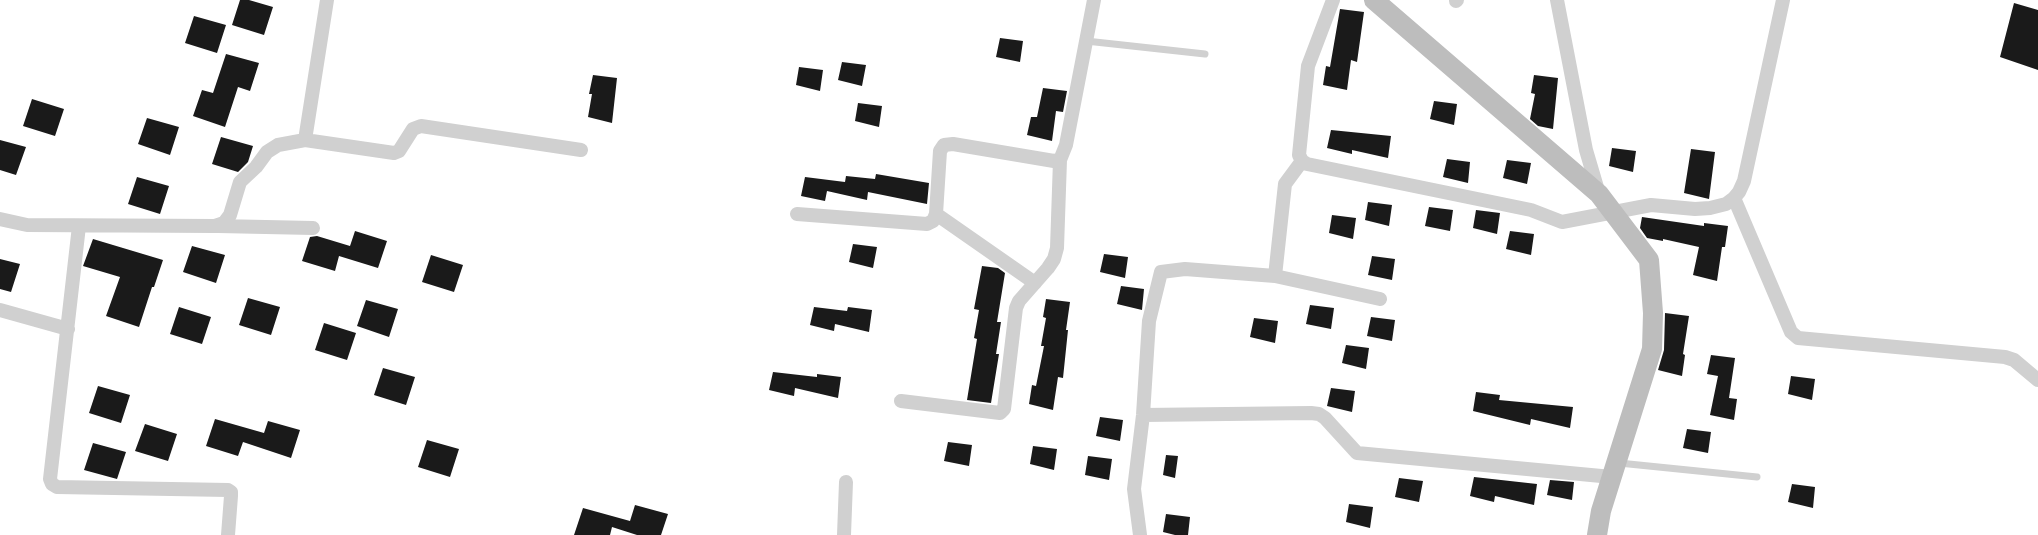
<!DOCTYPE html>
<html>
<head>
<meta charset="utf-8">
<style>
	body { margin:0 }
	canvas { display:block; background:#fff }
</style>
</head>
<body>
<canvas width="2038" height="535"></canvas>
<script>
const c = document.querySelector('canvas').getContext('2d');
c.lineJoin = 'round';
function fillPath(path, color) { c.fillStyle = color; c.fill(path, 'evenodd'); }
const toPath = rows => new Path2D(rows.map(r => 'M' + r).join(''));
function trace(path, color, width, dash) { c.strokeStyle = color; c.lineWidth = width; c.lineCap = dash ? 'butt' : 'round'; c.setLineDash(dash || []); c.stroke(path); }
fillPath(toPath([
	[240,0,249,0,273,7,264,35,232,25],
	[2014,3,2038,10,2038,70,2000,57],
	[1340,9,1364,12,1357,62,1351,60,1347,90,1323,85,1326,66,1330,67],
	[194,16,226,25,217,53,185,43],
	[1000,38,1023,41,1020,62,996,57],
	[226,54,259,63,250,91,238,87,225,127,193,116,202,90,213,93],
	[842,62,866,65,862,86,838,80],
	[799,67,823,70,820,91,796,85],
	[593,75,617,78,612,123,588,117,592,94,589,94],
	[1534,75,1558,78,1553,129,1538,126,1530,119,1535,94,1531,93],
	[1043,88,1067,91,1063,112,1056,111,1052,141,1027,135,1031,117,1037,117],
	[32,99,64,109,55,136,23,126],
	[1434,101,1457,104,1454,125,1430,119],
	[858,103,882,106,879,127,855,121],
	[147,118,179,127,170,155,138,144],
	[1331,130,1391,136,1388,158,1352,150,1352,154,1327,148],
	[221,137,253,146,248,162,238,172,212,164],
	[0,140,26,147,16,175,0,170],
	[1612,148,1636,151,1633,172,1609,166],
	[1691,149,1715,152,1709,199,1684,193],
	[1447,159,1470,162,1468,183,1443,177],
	[1507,160,1531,163,1527,184,1503,178],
	[876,174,929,183,927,204,868,192,867,200,827,191,825,201,801,196,805,177,845,182,846,176,875,179],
	[137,177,169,186,160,214,128,204],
	[1368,202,1392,205,1389,226,1365,220],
	[1429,207,1453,210,1450,231,1425,226],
	[1476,210,1500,213,1497,234,1473,228],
	[1332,215,1356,218,1353,239,1329,233],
	[1642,217,1704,226,1704,223,1728,226,1725,247,1722,247,1717,281,1693,275,1699,247,1663,239,1663,241,1647,238,1640,228],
	[355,231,387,241,378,268,339,256,335,271,302,261,310,237,317,236,350,246],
	[1510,231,1534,234,1531,255,1506,249],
	[93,239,163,260,154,287,152,287,139,327,106,316,120,277,83,266],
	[853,244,877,247,873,268,849,262],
	[192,246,225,255,216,283,183,272],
	[1104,254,1128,257,1125,278,1100,272],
	[431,255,463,265,454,292,422,282],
	[1372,256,1395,259,1392,280,1368,275],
	[0,259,20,264,11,292,0,289],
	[982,266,998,268,1005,273,997,322,1001,322,996,354,999,354,991,403,967,400,977,339,974,338,979,310,974,309],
	[1121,286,1144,289,1142,310,1117,304],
	[248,298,280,307,271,335,239,325],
	[1046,299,1070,302,1066,330,1068,330,1063,378,1058,377,1053,410,1029,404,1032,385,1036,386,1044,346,1041,346,1046,318,1043,317],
	[366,300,398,309,389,337,357,326],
	[1310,305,1334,308,1331,329,1306,324],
	[179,307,211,317,202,344,170,334],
	[814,307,847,311,848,307,872,310,869,332,835,324,834,331,810,325],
	[1665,313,1689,316,1683,354,1685,355,1682,376,1658,370,1664,350],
	[1371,317,1395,320,1392,341,1367,336],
	[1254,318,1278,321,1275,343,1250,337],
	[324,323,356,333,347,360,315,350],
	[1346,345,1369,348,1366,369,1342,363],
	[1711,355,1735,358,1729,398,1737,399,1734,420,1710,415,1718,376,1707,374],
	[383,368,415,377,406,405,374,395],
	[773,372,817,377,817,374,841,377,838,398,795,388,794,396,769,390],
	[1791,376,1815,379,1812,400,1788,394],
	[98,386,130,395,121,423,89,413],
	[1331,388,1355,391,1352,412,1327,406],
	[1476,392,1500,395,1499,400,1573,407,1570,428,1531,419,1530,425,1473,411],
	[1100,417,1123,420,1120,441,1096,436],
	[215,419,264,433,268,421,300,430,291,458,243,442,238,456,206,446],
	[145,424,177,434,168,461,135,451],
	[1687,429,1711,432,1708,453,1683,448],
	[427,440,459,449,450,477,418,467],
	[948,442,972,445,969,466,944,461],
	[93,443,126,452,117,479,84,470],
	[1033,446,1057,449,1054,470,1030,464],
	[1166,455,1178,456,1175,478,1163,475],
	[1088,456,1112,459,1109,480,1085,475],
	[1474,477,1537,484,1534,505,1495,496,1494,502,1470,496],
	[1399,478,1423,481,1419,502,1395,497],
	[1550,480,1574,482,1572,500,1547,495],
	[1792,484,1815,487,1813,508,1788,502],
	[1349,504,1373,507,1370,528,1346,522],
	[635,505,668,514,661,535,637,535,612,527,610,535,574,535,583,508,630,521],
	[1166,514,1190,517,1188,535,1175,535,1163,532]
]), '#1a1a1a');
trace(toPath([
	[1086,41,1205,54],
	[1619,463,1757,477]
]), '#d0d0d0', 7);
trace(toPath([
	[1333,0,1308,66,1299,155,1302,161,1307,164,1531,210,1562,222,1651,205,1695,209,1710,208,1726,204,1734,198,1739,192,1744,181,1783,0],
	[1557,0,1586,150,1599,194],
	[1456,1,1457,0],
	[305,140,327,0],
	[1734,198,1791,332,1798,338,2005,357,2014,360,2038,380],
	[797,214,927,224,933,221,936,214,940,151,944,145,953,144,1054,161,1060,160,1066,145,1094,0],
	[936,214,1035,283],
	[0,219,27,225,215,226,224,223,230,215,240,182,256,167,267,152,278,145,305,140,394,153,399,151,413,129,421,126,581,150],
	[79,226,50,479,52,484,57,487,228,490,231,492,231,496,228,535],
	[218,226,313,228],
	[1275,276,1285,184,1302,161],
	[0,310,68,329],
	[901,401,1000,413,1004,409,1016,308,1019,301,1048,268,1054,259,1057,248,1060,160],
	[1143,415,1311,413,1319,414,1325,418,1357,453,1612,477],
	[844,535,846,482],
	[1140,535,1134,489,1143,415,1149,321,1161,272,1185,269,1275,276,1380,299]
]), '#d0d0d0', 14);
trace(toPath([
	[1374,0,1599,194,1649,260,1653,313,1652,349,1601,511,1597,535]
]), '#bdbdbd', 20);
</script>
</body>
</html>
